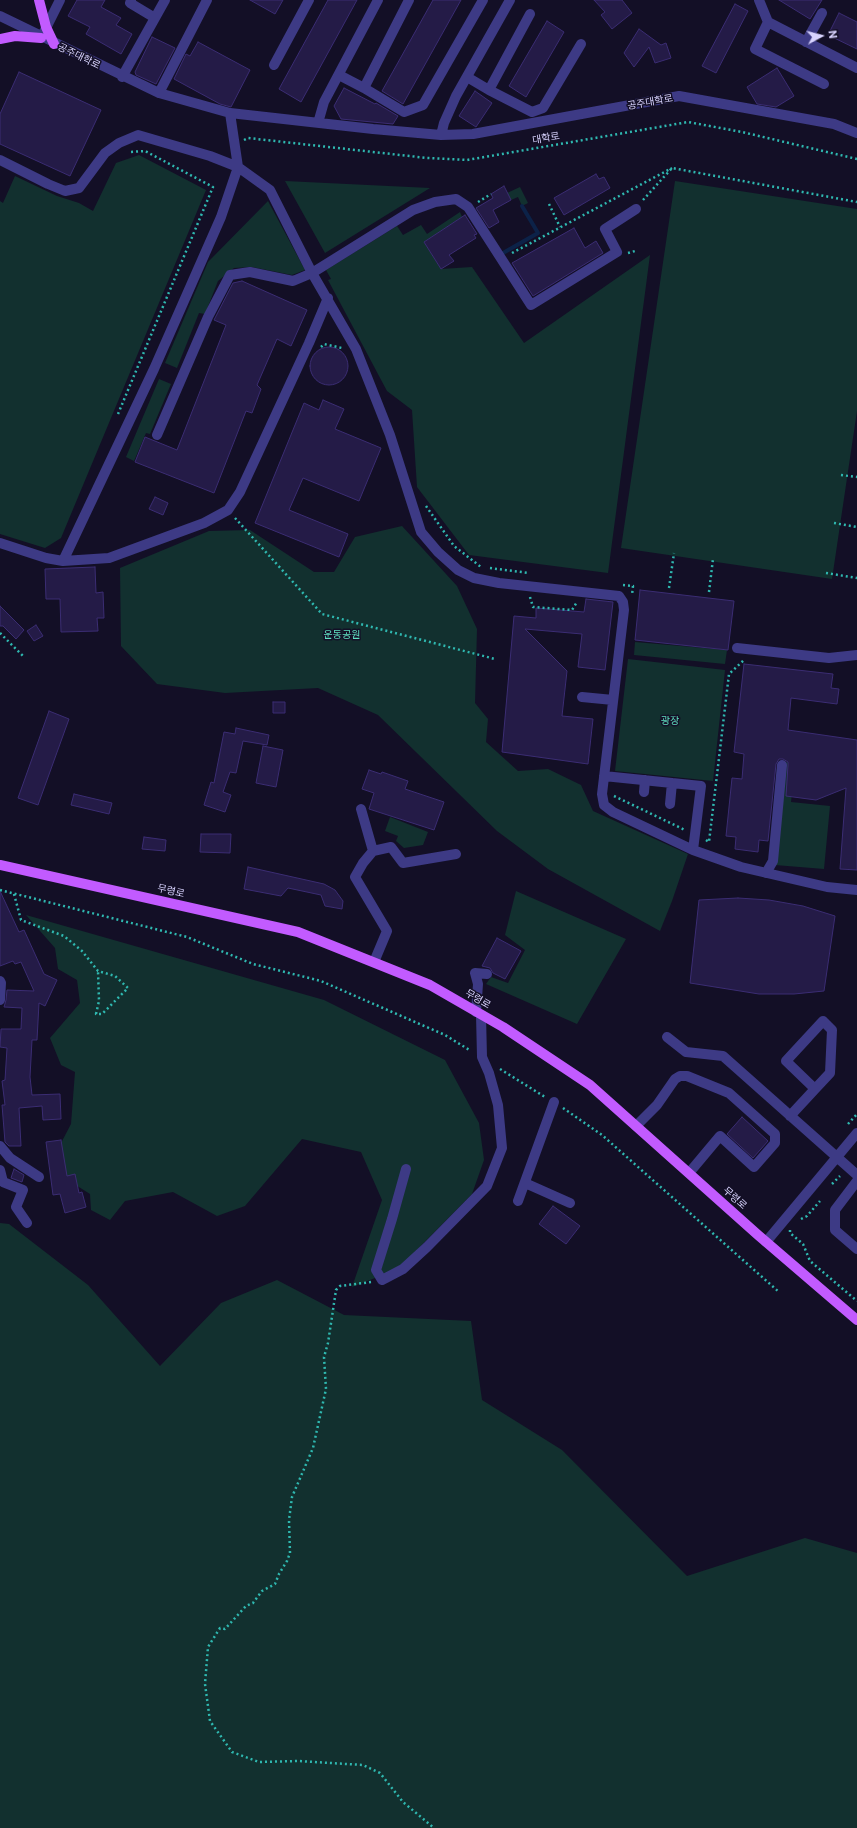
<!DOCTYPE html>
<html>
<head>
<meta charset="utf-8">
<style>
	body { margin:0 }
	#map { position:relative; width:857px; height:1828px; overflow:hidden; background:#130f26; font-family:Commissioner,sans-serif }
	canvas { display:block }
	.north { position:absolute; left:801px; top:16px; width:40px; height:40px; -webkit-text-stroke:3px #130f26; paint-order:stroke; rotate:83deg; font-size:11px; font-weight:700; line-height:16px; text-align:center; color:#d9d4ff }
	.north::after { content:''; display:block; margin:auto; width:14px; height:18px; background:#d9d4ff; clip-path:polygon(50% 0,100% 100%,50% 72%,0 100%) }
</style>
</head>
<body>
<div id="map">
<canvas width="857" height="1828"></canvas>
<div class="north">N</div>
</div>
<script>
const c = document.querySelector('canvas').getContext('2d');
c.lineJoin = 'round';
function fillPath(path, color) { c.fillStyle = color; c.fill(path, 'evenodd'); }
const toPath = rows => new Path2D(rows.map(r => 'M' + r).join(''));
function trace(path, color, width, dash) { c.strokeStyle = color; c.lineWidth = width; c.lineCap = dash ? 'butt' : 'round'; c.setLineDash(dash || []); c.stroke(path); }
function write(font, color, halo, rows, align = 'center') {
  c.font = font + ' Commissioner,"Noto Sans KR",sans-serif'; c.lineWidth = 3; c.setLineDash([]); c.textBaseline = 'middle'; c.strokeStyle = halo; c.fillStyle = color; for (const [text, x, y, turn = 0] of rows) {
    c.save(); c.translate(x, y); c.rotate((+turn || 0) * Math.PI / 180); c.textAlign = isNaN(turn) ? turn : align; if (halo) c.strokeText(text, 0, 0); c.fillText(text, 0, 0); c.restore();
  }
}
fillPath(toPath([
	[139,155,206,190,61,538,45,548,0,534,0,201,3,203,15,176,57,196,79,203,93,211,116,163],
	[285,181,430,188,325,253],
	[675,181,857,209,857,411,832,579,621,548],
	[520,187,528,203,522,206,518,197,511,200,507,193],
	[268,201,305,270,292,275,252,267,234,268,218,281,205,314,199,313,177,368,165,363,208,262],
	[460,212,462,217,424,242,441,269,472,267,524,343,650,255,608,573,469,555,417,487,412,410,387,391,328,280,331,279,326,270,397,226,403,235,421,225,427,234],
	[159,379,171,384,150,434,146,433,134,461,126,457],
	[402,526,457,586,477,629,475,703,488,719,486,742,518,771,548,769,581,785,593,811,688,854,672,901,660,931,548,869,497,831,378,715,318,688,225,693,157,684,121,646,120,568,209,531,250,530,314,572,334,572,355,537],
	[635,642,727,650,725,664,634,655],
	[628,659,725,670,713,781,615,771],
	[785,762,795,763,791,802,830,806,824,869,775,865],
	[390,817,428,832,423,845,404,848,396,841,398,836,385,831],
	[516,891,626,939,577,1024,486,984,491,977,508,983,525,950,505,935],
	[26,915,324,1000,445,1060,479,1123,484,1160,472,1194,398,1269,352,1287,382,1200,361,1152,302,1139,245,1206,217,1216,173,1192,125,1201,110,1220,91,1210,90,1194,63,1177,60,1145,71,1124,75,1072,61,1065,50,1038,80,1003,77,980,58,969,55,948],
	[0,1223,9,1224,88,1285,160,1366,221,1303,277,1280,344,1315,471,1321,482,1400,562,1450,687,1576,805,1538,857,1553,857,1828,0,1828]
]), '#12302f');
trace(toPath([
	[503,253,538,233,522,206]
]), '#0c2248', 4);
const building = toPath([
	[77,0,105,0,101,7,121,18,116,25,132,34,121,54,86,34,90,27,68,16,77,0],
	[250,0,283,0,275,14,250,0],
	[328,0,357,0,301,102,279,89,328,0],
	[433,0,461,0,403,104,382,91,433,0],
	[594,0,622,0,632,13,612,29,601,15,605,12,594,0],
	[779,0,822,0,810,19,779,0],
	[735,4,748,11,716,73,702,66,735,4],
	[839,13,857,22,857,49,828,35,839,13],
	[547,21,564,32,526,97,509,86,547,21],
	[639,29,661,45,666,43,671,58,655,63,649,47,634,67,624,53,639,29],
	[152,37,175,48,156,84,136,75,135,72,152,37],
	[198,42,250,70,231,107,220,104,174,79,186,54,190,56,198,42],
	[777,68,794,96,776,107,757,104,747,87,777,68],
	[19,72,101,110,70,176,0,144,0,114,19,72],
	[344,88,375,104,376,103,398,116,393,124,341,119,334,106,344,88],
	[475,91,492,103,476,127,459,116,475,91],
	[596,174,599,179,604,177,610,188,564,215,554,198,596,174],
	[504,186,511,200,493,210,499,222,489,228,476,208,493,198,491,194,504,186],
	[465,215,477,234,474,235,476,238,449,255,454,261,441,269,424,242,465,215],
	[574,228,585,248,596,241,603,253,533,296,512,263,574,228],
	[242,281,307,310,291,346,277,339,257,385,261,389,252,413,246,411,214,493,135,462,145,437,177,450,226,325,214,320,233,283,242,281],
	'310 366a19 19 0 1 1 38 0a19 19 0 1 1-38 0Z',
	[323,400,344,409,335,429,381,448,359,501,303,478,289,510,348,534,339,557,255,523,304,403,319,410,323,400],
	[155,497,168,503,163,515,149,509,155,497],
	[95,567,96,593,103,592,104,618,97,618,98,631,61,632,60,599,46,599,45,569,95,567],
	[640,590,734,601,728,650,635,640,640,590],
	[586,599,613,602,605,670,578,667,582,634,525,629,567,671,562,716,593,719,588,764,502,752,514,616,536,618,536,608,584,612,586,599],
	[0,606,24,630,16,639,3,626,0,626,0,606],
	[36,625,43,636,34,641,27,631,36,625],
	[744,664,833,674,831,688,839,689,837,704,791,698,788,730,857,740,857,870,840,869,846,788,816,800,786,796,788,765,788,762,783,759,779,759,776,764,768,841,759,840,758,852,735,849,736,837,726,836,732,778,742,779,744,754,734,752,744,664],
	[273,702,285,702,285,713,273,713,273,702],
	[49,711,69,719,38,805,18,798,49,711],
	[236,728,269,735,267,745,243,741,236,773,230,772,223,792,231,795,225,812,204,805,211,782,214,783,224,732,235,734,236,728],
	[263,746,283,750,276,787,256,783,263,746],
	[369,770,381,774,382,772,408,781,405,789,444,802,434,830,369,809,374,793,362,789,369,770],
	[74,794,112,803,109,814,71,805,74,794],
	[201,834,231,834,230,853,200,852,201,834],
	[144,837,166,840,165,851,142,849,144,837],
	[248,867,324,884,335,890,343,901,342,909,325,906,321,895,288,888,281,896,244,889,248,867],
	[0,891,19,932,24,930,44,974,57,980,45,1006,39,1003,37,1040,32,1040,30,1077,32,1095,60,1094,61,1119,43,1120,42,1106,19,1108,21,1146,9,1146,5,1142,2,1105,5,1105,2,1081,5,1080,7,1048,0,1047,1,1029,21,1029,22,1008,4,1007,6,1000,7,990,34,991,21,962,15,964,13,961,0,966,0,891],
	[738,898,769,900,803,906,835,916,824,991,794,994,759,994,690,983,699,900,738,898],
	[497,938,521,951,505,979,493,973,490,968,482,966,497,938],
	[742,1117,768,1141,753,1158,727,1134,742,1117],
	[61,1140,67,1176,75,1174,79,1193,82,1192,86,1207,65,1213,60,1194,53,1195,46,1142,61,1140],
	[14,1169,24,1175,22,1182,11,1178,14,1169],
	[553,1206,580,1226,566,1244,539,1224,553,1206]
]);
fillPath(building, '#241b47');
trace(building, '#3b2d73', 1);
trace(toPath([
	[244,140,248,138,427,158,467,160,688,122,742,132,857,159],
	[643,200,672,168,857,202],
	[478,202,491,194],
	[549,204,560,227],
	[512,253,672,168],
	[628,253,635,251],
	[321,347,324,344,342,348],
	[118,414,213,187,145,151,130,152],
	[841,475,857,477],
	[426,506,454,546,481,567],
	[235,518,322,614,495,659],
	[834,523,857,527],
	[490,568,529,573],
	[826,573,857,578],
	[623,585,633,586,632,595],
	[669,588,674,553],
	[709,592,713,559],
	[530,597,533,607,572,610,577,602],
	[0,633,23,656],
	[614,796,685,830],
	[706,840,709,842,729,674,744,660],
	[0,890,187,937,253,964,321,981,445,1035,471,1051],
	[14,894,21,920,64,936,82,951,98,971,115,976,128,988,102,1014,96,1014,99,1001,98,971],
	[500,1069,545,1097],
	[563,1108,602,1135,779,1292],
	[848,1124,857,1114],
	[832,1184,840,1176],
	[801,1219,807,1216,820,1201],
	[790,1230,790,1233,803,1244,810,1261,857,1301],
	[371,1282,340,1286,336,1290,328,1343,324,1357,326,1389,313,1448,292,1497,289,1520,290,1553,287,1561,279,1574,275,1584,262,1591,253,1603,246,1606,225,1629,220,1628,208,1647,205,1684,210,1721,232,1752,259,1762,298,1761,363,1765,380,1773,403,1802,434,1828]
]), '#2fb8b0', 2.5, [2, 3]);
trace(toPath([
	[131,0,130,3,155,18],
	[759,0,768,22],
	[0,16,159,93,230,113,373,129,441,135,473,134,679,96,834,124,857,133],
	[44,32,60,0],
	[806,42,822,13],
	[274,65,309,0],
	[339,75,364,88,409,0],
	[122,77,165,0],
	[467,77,489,90,530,14],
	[824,84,755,49,768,22,857,68],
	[364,88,404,112,423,105,483,0],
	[489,90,532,112,543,108,581,44],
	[159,93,207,0],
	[318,123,324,102,378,0],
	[441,135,444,123,456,96,510,0],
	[0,160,48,184,65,191,79,188,105,153,119,143,138,135,210,156,238,167,270,190,312,273,356,349,390,435,421,532,438,552,458,570,474,578,499,583,619,596,623,602,624,610,602,794,604,805,613,812,693,850,741,867,827,887,857,890],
	[157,435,208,317,230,275,250,272,293,281,312,273,413,210,435,202,456,199,468,207,531,305,617,252,605,229,636,209],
	[0,543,46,558,63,561,109,558,204,523,228,510,240,492,309,343,328,298],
	[63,561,154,369,221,217,238,167,230,113],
	[737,648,829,658,857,655],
	[582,697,613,700],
	[604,776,701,786,693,850],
	[644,792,645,780],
	[670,804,672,783],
	[361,809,373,851],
	[766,873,773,861,782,765],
	[374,962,387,931,355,877,363,863,373,851,391,847,403,863,456,854],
	[0,981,1,983,0,1000],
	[476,1012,478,984,475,973,487,974],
	[823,1021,832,1030,830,1073,815,1089,786,1061,823,1021],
	[667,1037,686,1052,723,1056,857,1175],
	[790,1116,815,1089],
	[636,1126,657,1105,675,1079,680,1076,687,1076,729,1093,775,1134,775,1143,754,1167,720,1136,689,1173],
	[0,1146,10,1158,39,1177],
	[406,1169,392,1219,376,1270,382,1280,403,1269,427,1247,487,1186,502,1148,498,1105,489,1073,482,1057,481,1015],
	[0,1170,3,1182,23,1190,16,1207,27,1223],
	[857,1181,835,1210,835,1230,857,1249],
	[525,1183,570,1203],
	[518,1201,554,1102],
	[766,1242,857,1133]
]), '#3d3a85', 10);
trace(toPath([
	[39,0,46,27,54,44],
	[0,39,15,36,41,38],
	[0,865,298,932,430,985,503,1027,590,1085,758,1235,857,1320]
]), '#c25bff', 10);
write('10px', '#d9d4ff', '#130f26', [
	["공주대학로",79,56,26],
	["공주대학로",650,102,-10],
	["대학로",546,138,-10],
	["무령로",171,891,13],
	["무령로",478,999,30],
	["무령로",735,1198,42]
]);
write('10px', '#5fe0c0', '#130f26', [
	["운동공원",342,635],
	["광장",670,721]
]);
</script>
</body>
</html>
